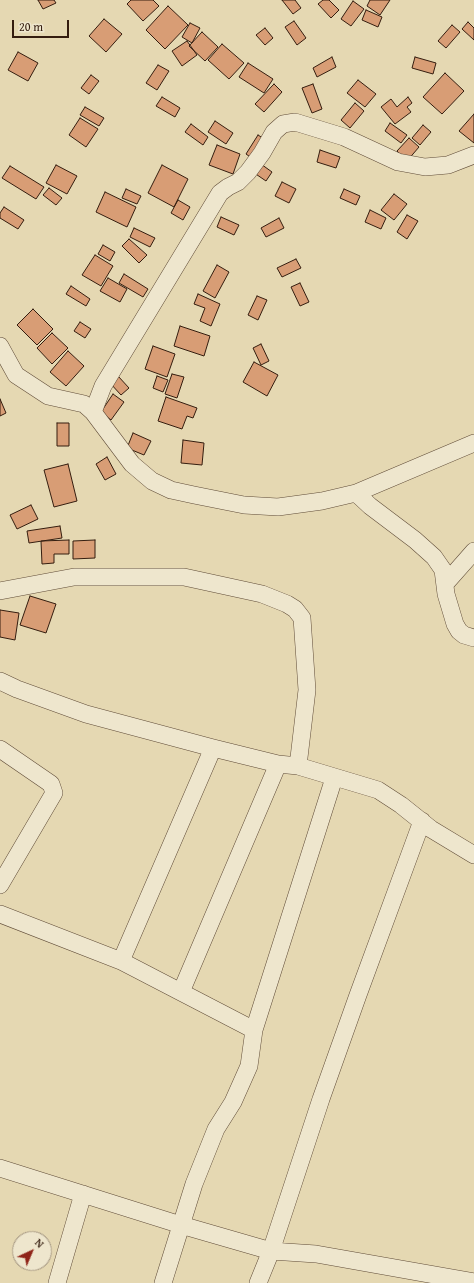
<!DOCTYPE html>
<html>
<head>
<meta charset="utf-8">
<style>
	body { margin:0 }
	#map { position:relative; width:474px; height:1283px; overflow:hidden; background:#e5d8b2; font-family:"Gentium Book Plus",serif }
	canvas { display:block }
	.north { position:absolute; left:12px; top:1231px; width:40px; height:40px; box-sizing:border-box; background:#eee6cd; border:1px solid #a49681; border-radius:50%; rotate:44deg; font-size:11px; font-weight:700; line-height:16px; text-align:center; color:#341d0f }
	.north::after { content:''; display:block; margin:auto; width:14px; height:18px; background:#8f2418; clip-path:polygon(50% 0,100% 100%,50% 72%,0 100%) }
	.scale { position:absolute; left:12px; top:20px; width:57px; height:18px; box-sizing:border-box; border:2px solid #341d0f; border-top:0; padding-left:5px; font-size:12px; line-height:14px; white-space:nowrap; color:#341d0f; -webkit-text-stroke:3px #eee6cd; paint-order:stroke }
</style>
</head>
<body>
<div id="map">
<canvas width="474" height="1283"></canvas>
<div class="north">N</div>
<div class="scale">20 m</div>
</div>
<script>
const c = document.querySelector('canvas').getContext('2d');
c.lineJoin = 'round';
function fillPath(path, color) { c.fillStyle = color; c.fill(path, 'evenodd'); }
const toPath = rows => new Path2D(rows.map(r => 'M' + r).join(''));
function trace(path, color, width, dash) { c.strokeStyle = color; c.lineWidth = width; c.lineCap = dash ? 'butt' : 'round'; c.setLineDash(dash || []); c.stroke(path); }
const building = toPath([
	[38,0,54,0,56,3,43,9,38,0],
	[131,0,153,0,159,6,143,21,127,4,131,0],
	[282,0,295,0,301,8,293,14,282,0],
	[323,0,329,0,339,10,331,18,318,4,323,0],
	[370,0,390,0,380,15,367,6,370,0],
	[353,1,364,9,351,26,341,19,353,1],
	[168,6,188,25,165,49,146,30,168,6],
	[366,10,382,17,378,27,362,20,366,10],
	[104,19,122,34,106,52,89,36,104,19],
	[294,21,306,38,297,45,285,27,294,21],
	[468,22,474,28,474,40,462,29,468,22],
	[190,23,200,28,192,43,182,37,190,23],
	[452,25,460,32,446,48,438,41,452,25],
	[265,28,273,38,265,45,256,35,265,28],
	[202,32,218,47,205,61,189,46,202,32],
	[187,41,197,55,182,66,172,51,187,41],
	[222,44,244,63,229,79,208,60,222,44],
	[18,52,38,63,28,81,8,70,18,52],
	[332,57,336,67,317,77,313,68,332,57],
	[415,57,436,63,433,74,412,68,415,57],
	[248,63,273,79,264,93,239,77,248,63],
	[158,65,169,71,157,90,146,83,158,65],
	[445,73,464,91,442,114,423,97,445,73],
	[91,75,99,81,89,94,81,88,91,75],
	[358,80,376,94,365,107,347,93,358,80],
	[274,84,282,92,264,112,255,104,274,84],
	[313,84,322,109,312,113,302,88,313,84],
	[162,97,180,108,175,117,156,106,162,97],
	[408,97,412,103,407,107,411,112,395,124,381,107,391,99,397,107,408,97],
	[355,103,364,111,350,128,341,120,355,103],
	[85,107,104,118,99,126,80,115,85,107],
	[474,114,474,143,459,131,474,114],
	[80,118,98,129,86,147,69,135,80,118],
	[215,121,233,133,226,144,208,132,215,121],
	[390,123,407,135,401,143,385,131,390,123],
	[191,124,208,137,203,145,185,132,191,124],
	[423,125,431,132,420,145,412,138,423,125],
	[258,135,269,142,256,161,246,154,258,135],
	[409,138,419,147,407,161,397,151,409,138],
	[217,145,240,154,233,174,209,165,217,145],
	[320,150,340,157,336,168,317,162,320,150],
	[254,159,272,172,266,181,247,168,254,159],
	[56,165,77,176,67,194,46,183,56,165],
	[162,165,188,179,174,207,148,193,162,165],
	[10,166,44,187,36,199,2,178,10,166],
	[282,182,296,189,289,203,275,196,282,182],
	[49,188,62,198,56,205,43,195,49,188],
	[126,189,141,196,137,204,122,198,126,189],
	[344,189,360,196,356,205,340,198,344,189],
	[105,192,136,207,127,227,96,212,105,192],
	[394,194,407,204,394,220,381,210,394,194],
	[178,200,190,207,183,220,171,213,178,200],
	[4,207,24,220,18,229,0,218,0,213,4,207],
	[370,210,386,218,381,229,365,222,370,210],
	[407,215,418,221,407,239,397,232,407,215],
	[221,217,239,225,234,235,217,227,221,217],
	[279,218,284,228,266,237,261,228,279,218],
	[134,228,155,238,150,247,130,237,134,228],
	[129,239,147,255,139,263,122,246,129,239],
	[103,245,115,252,110,261,98,254,103,245],
	[95,255,113,266,101,286,82,275,95,255],
	[296,259,301,268,282,277,277,268,296,259],
	[217,265,229,272,215,298,203,291,217,265],
	[124,274,148,289,143,297,119,283,124,274],
	[108,278,127,289,120,302,100,291,108,278],
	[300,283,309,302,300,306,291,287,300,283],
	[71,286,90,299,86,306,66,294,71,286],
	[198,294,220,304,211,326,200,321,205,308,194,304,198,294],
	[257,296,267,300,258,320,248,315,257,296],
	[33,309,53,329,37,345,17,325,33,309],
	[80,322,91,329,85,338,74,331,80,322],
	[180,326,210,336,204,356,174,346,180,326],
	[52,333,68,348,52,364,37,348,52,333],
	[261,344,269,361,261,365,253,348,261,344],
	[153,346,175,354,167,377,145,369,153,346],
	[68,351,84,366,66,386,50,372,68,351],
	[254,362,278,375,267,396,243,382,254,362],
	[172,374,184,377,177,398,165,394,172,374],
	[118,376,129,388,121,395,110,383,118,376],
	[157,376,168,380,163,392,153,388,157,376],
	[113,394,124,402,111,420,101,412,113,394],
	[166,397,197,408,193,418,187,416,182,429,158,421,166,397],
	[0,399,6,413,0,416,0,399],
	[57,423,69,423,69,446,57,446,57,423],
	[133,433,151,441,144,455,127,448,133,433],
	[183,440,204,443,202,465,181,463,183,440],
	[107,457,116,474,105,480,96,464,107,457],
	[68,464,77,501,54,507,44,470,68,464],
	[31,505,38,519,17,529,10,515,31,505],
	[60,526,62,538,29,543,27,531,60,526],
	[69,540,69,554,54,554,54,563,42,564,41,541,69,540],
	[95,540,95,558,73,559,73,541,95,540],
	[30,596,56,604,46,633,20,625,30,596],
	[0,610,19,613,15,640,0,637,0,610]
]);
fillPath(building, '#d89d75');
trace(building, '#341d0f', 1);
const minor = toPath([
	[0,346,16,375,48,396,84,404,93,412,132,464,152,481,171,490,194,495,244,505,278,507,322,501,356,493,474,443],
	[93,412,103,386,220,193,228,187,238,182,248,172,262,153,274,132,283,124,295,122,344,137,398,162,425,167,448,165,474,155],
	[356,493,370,506,415,540,434,557,443,570,446,594,455,624,459,631,464,635,474,638],
	[445,584,474,551],
	[0,591,74,577,184,577,262,594,287,604,295,609,302,618,307,690,298,766],
	[0,681,17,689,86,714,213,748,278,764,298,766,378,790,401,805,431,829,474,855],
	[0,749,51,784,54,793,0,885],
	[0,914,121,961,254,1030],
	[121,961,213,748],
	[181,992,278,764],
	[0,1168,181,1225,271,1251,316,1254,474,1282],
	[57,1283,83,1194],
	[163,1283,194,1184,216,1129,233,1102,249,1066,254,1030,334,778],
	[258,1283,271,1251,321,1099,358,995,422,821]
]);
trace(minor, '#604c38', 18);
trace(minor, '#eee6cd', 17);
</script>
</body>
</html>
